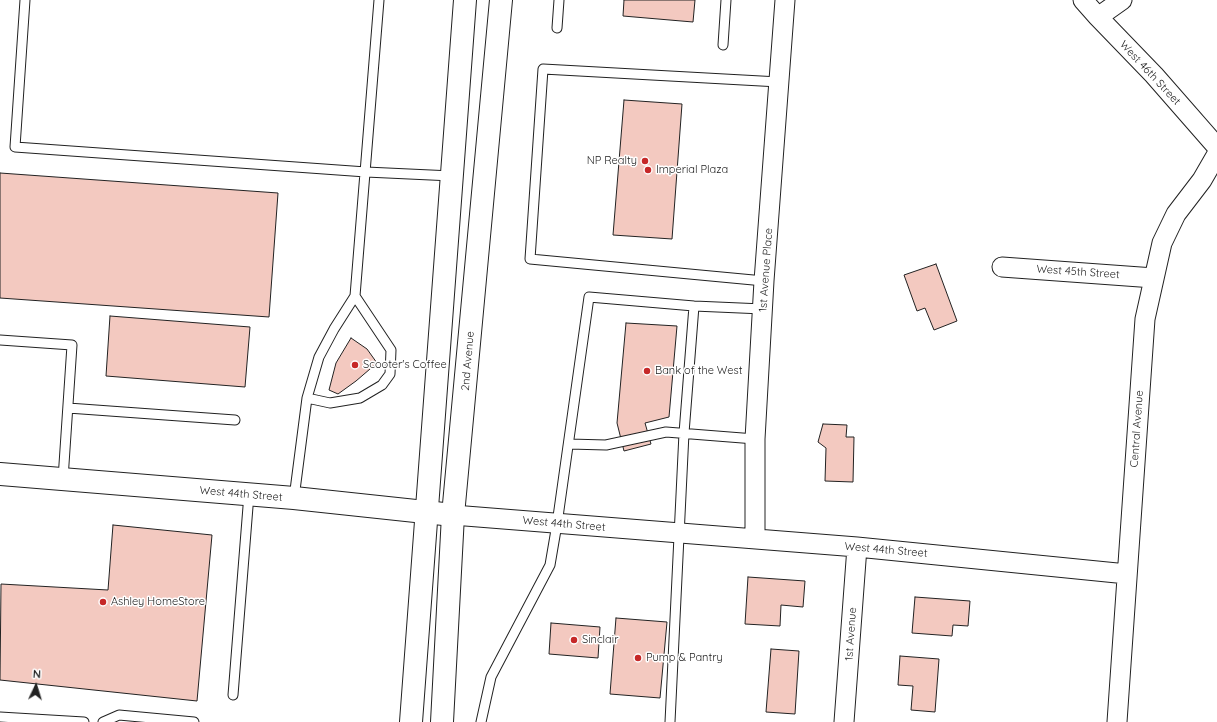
<!DOCTYPE html>
<html>
<head>
<meta charset="utf-8">
<style>
	body { margin:0 }
	#map { position:relative; width:1217px; height:722px; overflow:hidden; background:#fff; font-family:Quicksand,sans-serif }
	canvas { display:block }
	.north { position:absolute; left:16px; top:666px; width:40px; height:40px; -webkit-text-stroke:3px #fff; paint-order:stroke; rotate:4deg; font-size:11px; font-weight:700; line-height:16px; text-align:center; color:#222 }
	.north::after { content:''; display:block; margin:auto; width:14px; height:18px; background:#222; clip-path:polygon(50% 0,100% 100%,50% 72%,0 100%) }
</style>
</head>
<body>
<div id="map">
<canvas width="1217" height="722"></canvas>
<div class="north">N</div>
</div>
<script>
const c = document.querySelector('canvas').getContext('2d');
c.lineJoin = 'round';
function fillPath(path, color) { c.fillStyle = color; c.fill(path, 'evenodd'); }
const toPath = rows => new Path2D(rows.map(r => 'M' + r).join(''));
function trace(path, color, width, dash) { c.strokeStyle = color; c.lineWidth = width; c.lineCap = dash ? 'butt' : 'round'; c.setLineDash(dash || []); c.stroke(path); }
function write(font, color, halo, rows, align = 'center') {
  c.font = font + ' Quicksand,sans-serif'; c.lineWidth = 3; c.setLineDash([]); c.textBaseline = 'middle'; c.strokeStyle = halo; c.fillStyle = color; for (const [text, x, y, turn = 0] of rows) {
    c.save(); c.translate(x, y); c.rotate((+turn || 0) * Math.PI / 180); c.textAlign = isNaN(turn) ? turn : align; if (halo) c.strokeText(text, 0, 0); c.fillText(text, 0, 0); c.restore();
  }
}
const building = toPath([
	[624,0,695,0,693,22,623,16,624,0],
	[624,100,682,104,672,239,613,235,624,100],
	[0,173,278,193,269,317,0,298,0,173],
	[936,264,957,321,934,330,925,308,917,311,904,275,936,264],
	[110,316,250,327,245,387,106,376,110,316],
	[626,323,677,326,669,417,645,423,651,444,624,451,617,423,626,323],
	[351,338,367,349,377,363,356,381,338,394,329,390,336,363,351,338],
	[823,424,847,425,846,437,854,437,853,482,825,481,826,448,818,442,823,424],
	[113,525,212,535,197,701,0,680,1,584,108,590,113,525],
	[748,577,805,581,803,607,781,605,780,626,745,624,748,577],
	[915,597,970,601,968,626,953,625,952,636,912,633,915,597],
	[616,618,667,622,660,698,610,694,616,618],
	[551,623,600,627,598,658,549,654,551,623],
	[771,649,799,651,795,714,766,712,771,649],
	[900,656,939,659,935,712,911,710,913,686,898,685,900,656]
]);
fillPath(building, '#f3c9c0');
trace(building, '#222', 1);
const service = toPath([
	[25,0,15,147,366,172,452,176],
	[557,28,559,0],
	[723,45,726,0],
	[764,281,530,259,543,69,779,82],
	[0,340,72,345,63,479],
	[307,398,330,403,360,398,382,385,390,374,391,350,355,296],
	[68,408,235,420],
	[569,444,606,445,666,432,755,439],
	[294,498,307,398,319,357,334,329,355,296,379,0],
	[233,695,249,494],
	[0,717,84,722],
	[103,722,119,715,194,722],
	[481,722,491,677,550,565,557,524,589,297,694,306,763,309],
	[670,722,684,433,694,306]
]);
const minor = toPath([
	[1083,0,1098,17,1154,75,1217,147],
	[1098,17,1122,0],
	[1002,267,1154,278],
	[453,515,857,547,1127,574],
	[755,539,755,439,764,281,785,0],
	[844,722,857,547],
	[1117,722,1145,319,1162,243,1176,214,1202,180,1217,154]
]);
const tertiary = toPath([
	[0,474,294,498,453,515]
]);
const secondary = toPath([
	[411,722,465,0],
	[442,722,453,515,501,0]
]);
trace(service, '#222', 11);
trace(minor, '#222', 21);
trace(tertiary, '#222', 24);
trace(secondary, '#222', 24);
trace(service, '#fff', 9);
trace(minor, '#fff', 19);
trace(tertiary, '#fff', 22);
trace(secondary, '#fff', 22);
for (const [x, y, r, color] of [
	[645,161,4,"#c62828"],
	[648,170,4,"#c62828"],
	[355,365,4,"#c62828"],
	[647,371,4,"#c62828"],
	[103,602,4,"#c62828"],
	[574,640,4,"#c62828"],
	[638,658,4,"#c62828"]
]) { const dot = new Path2D(); dot.arc(x, y, r, 0, 2 * Math.PI); c.fillStyle = color; c.fill(dot); trace(dot, '#fff', 1.5); }
write('11px', '#222', '#fff', [
	["West 46th Street",1150,73,47],
	["1st Avenue Place",766,270,-86],
	["West 45th Street",1078,272,4],
	["2nd Avenue",468,361,-85],
	["Central Avenue",1137,429,-86],
	["West 44th Street",241,494,5],
	["West 44th Street",564,524,5],
	["West 44th Street",886,550,5],
	["1st Avenue",851,634,-86]
]);
write('11px', '#222', '#fff', [
	["NP Realty",637,161,"right"],
	["Imperial Plaza",656,170],
	["Scooter's Coffee",363,365],
	["Bank of the West",655,371],
	["Ashley HomeStore",111,602],
	["Sinclair",582,640],
	["Pump & Pantry",646,658]
], 'left');
</script>
</body>
</html>
